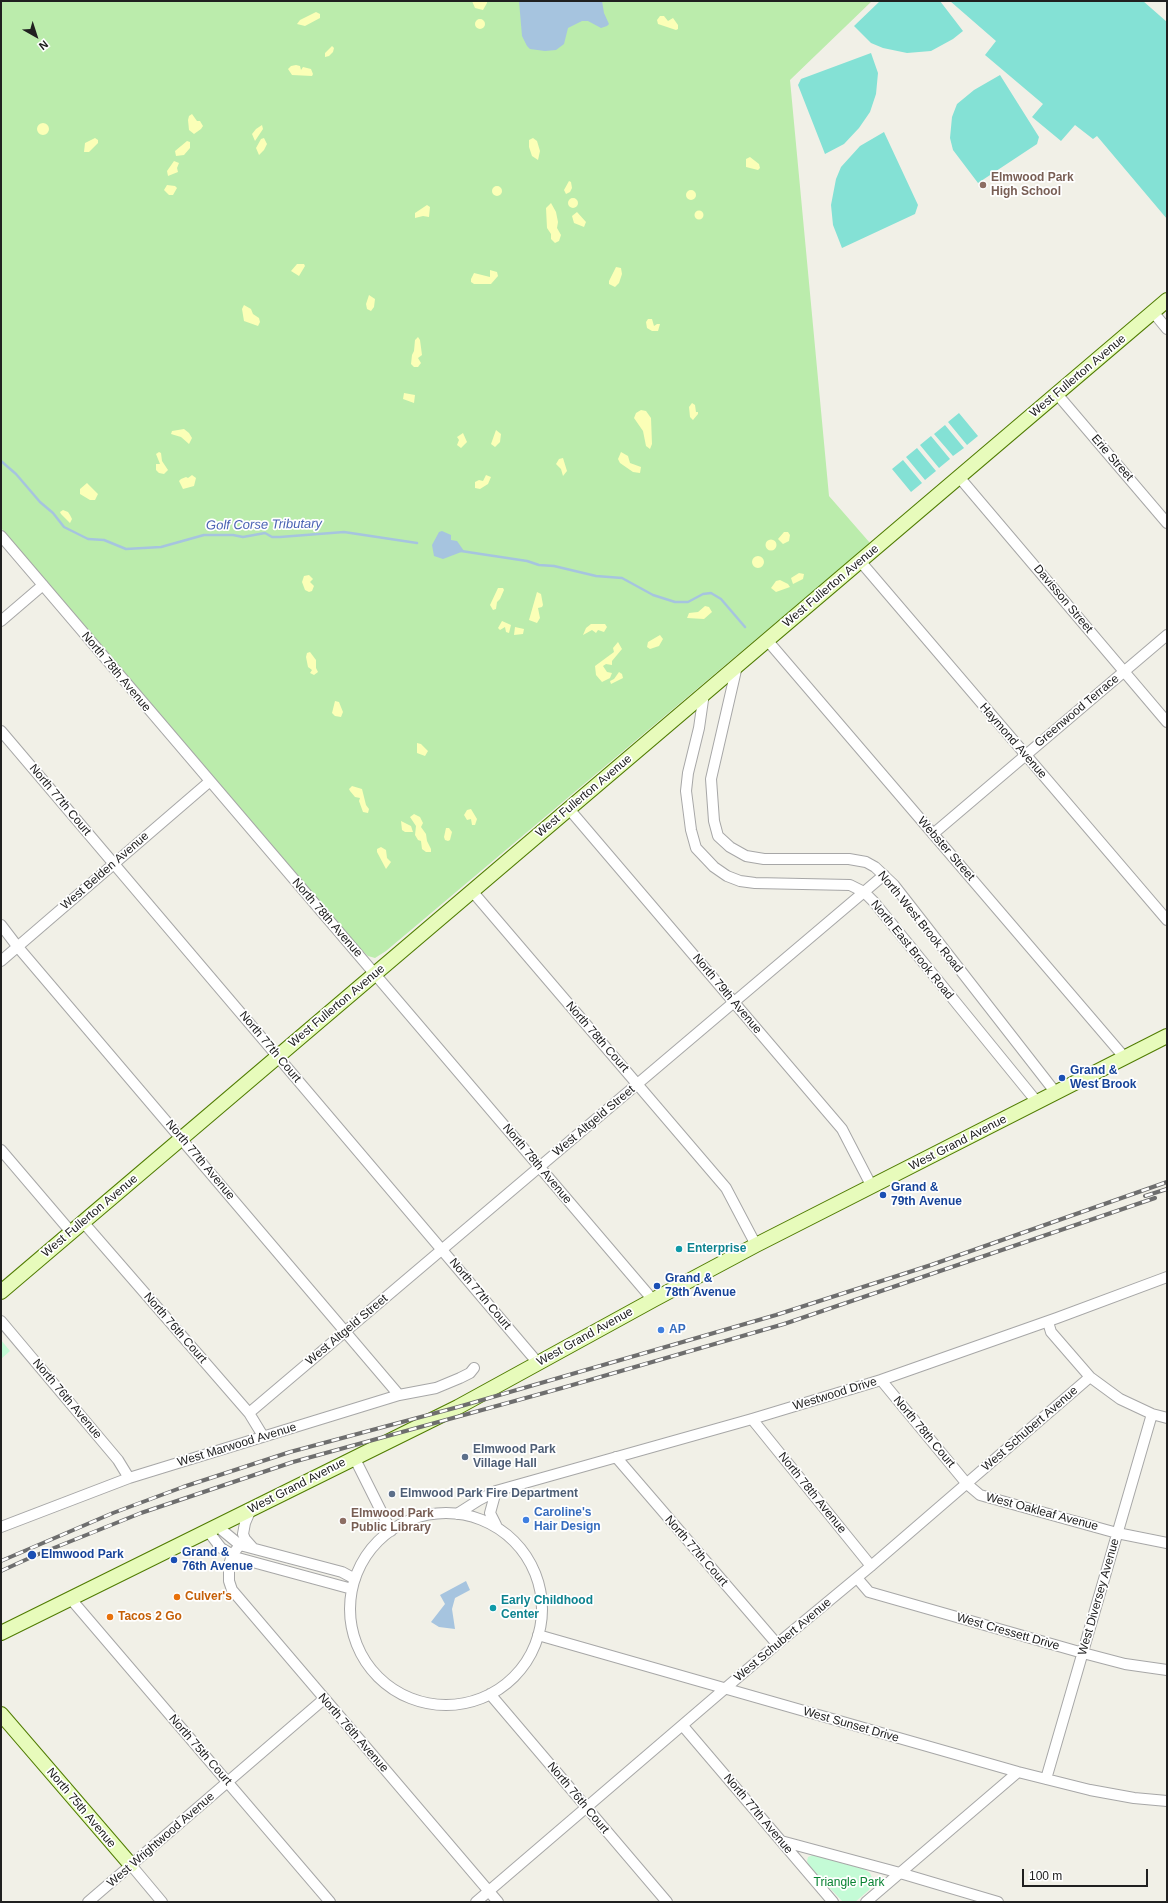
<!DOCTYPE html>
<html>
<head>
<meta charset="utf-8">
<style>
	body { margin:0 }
	#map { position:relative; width:1168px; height:1903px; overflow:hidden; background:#f1f0e7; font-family:Arial,sans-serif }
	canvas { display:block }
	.frame { position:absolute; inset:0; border:2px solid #202020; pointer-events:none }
	.north { position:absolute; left:16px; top:16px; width:40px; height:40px; -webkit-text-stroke:3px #fff; paint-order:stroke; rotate:141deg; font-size:11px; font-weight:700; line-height:16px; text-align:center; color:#202020 }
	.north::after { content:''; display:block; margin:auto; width:14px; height:18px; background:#202020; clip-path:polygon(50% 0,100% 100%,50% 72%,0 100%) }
	.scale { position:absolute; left:1022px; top:1869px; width:126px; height:18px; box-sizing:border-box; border:2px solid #202020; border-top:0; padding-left:5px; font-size:12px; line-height:14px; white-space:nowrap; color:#202020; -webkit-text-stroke:3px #fff; paint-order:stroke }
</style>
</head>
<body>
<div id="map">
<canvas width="1168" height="1903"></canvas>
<div class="frame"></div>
<div class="north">N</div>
<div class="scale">100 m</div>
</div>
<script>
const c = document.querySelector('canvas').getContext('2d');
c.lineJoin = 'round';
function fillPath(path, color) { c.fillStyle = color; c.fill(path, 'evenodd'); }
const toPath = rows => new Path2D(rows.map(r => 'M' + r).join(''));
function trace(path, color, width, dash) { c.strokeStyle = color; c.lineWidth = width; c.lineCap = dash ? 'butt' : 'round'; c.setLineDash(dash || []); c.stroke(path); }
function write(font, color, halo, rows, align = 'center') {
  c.font = font + ' Arial,sans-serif'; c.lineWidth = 3.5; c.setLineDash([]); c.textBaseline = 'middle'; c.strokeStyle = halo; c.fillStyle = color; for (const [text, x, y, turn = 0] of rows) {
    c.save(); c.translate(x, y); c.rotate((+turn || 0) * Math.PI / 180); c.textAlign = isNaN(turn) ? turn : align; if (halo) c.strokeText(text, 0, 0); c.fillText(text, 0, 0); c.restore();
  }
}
fillPath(toPath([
	[1,1,872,1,790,80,829,496,870,543,386,951,375,958,368,956,355,944,1,528]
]), '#bbecac');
fillPath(toPath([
	[472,1,487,1,487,3,483,10,475,8],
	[316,12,320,14,320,18,305,26,297,24,300,20],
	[660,16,664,16,668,21,673,18,678,25,678,29,676,30,658,24,657,20],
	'475 24a5 5 0 1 1 10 0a5 5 0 1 1-10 0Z',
	[332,46,334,48,333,52,329,56,325,57,325,53],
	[296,65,300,66,301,70,303,67,311,69,313,74,312,76,292,75,288,69,291,66],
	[192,114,197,121,200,121,203,126,201,129,194,134,189,130,188,120,189,116],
	'37 129a6 6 0 1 1 12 0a6 6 0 1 1-12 0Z',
	[262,125,263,129,255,141,252,134,256,129],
	[95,138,98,140,98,143,89,152,84,152,85,143],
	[264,138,267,144,264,150,259,155,256,148,261,139],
	[533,138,537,141,540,151,538,160,532,156,529,147,529,140],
	[187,141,190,142,190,148,184,155,176,156,175,151],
	[750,157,759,164,760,168,758,170,746,167,746,159],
	[174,161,179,163,177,168,178,172,168,176,167,171],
	[569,181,571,182,572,188,570,192,566,194,564,190],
	[167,185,175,186,177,188,173,195,169,195,164,190],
	'492 191a5 5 0 1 1 10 0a5 5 0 1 1-10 0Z',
	'686 195a5 5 0 1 1 10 0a5 5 0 1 1-10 0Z',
	'568 203a5 5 0 1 1 10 0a5 5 0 1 1-10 0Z',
	[551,203,556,212,558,222,557,228,561,235,559,241,555,243,551,239,551,234,547,228,546,208],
	[427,205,430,207,429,217,423,216,415,218,415,213],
	'694.5 215a4.5 4.5 0 1 1 9 0a4.5 4.5 0 1 1-9 0Z',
	[577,212,586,222,584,227,574,223,572,216],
	[297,264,304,264,305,266,299,276,291,271],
	[616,267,621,268,622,274,619,283,615,287,609,284,609,281],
	[490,270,497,272,498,276,491,284,474,284,471,282,471,279,474,273,490,277],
	[369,295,375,299,374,307,371,311,367,309,366,304],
	[244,305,251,309,253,314,259,318,260,322,258,326,244,321,242,309],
	[648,319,652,319,654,326,657,324,660,324,658,331,652,331,647,328,646,322],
	[418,337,420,340,422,355,418,358,421,363,418,367,414,367,411,364,412,355,414,351,415,340],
	[404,393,415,395,414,403,403,399],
	[692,403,695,405,696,412,698,412,698,414,693,420,690,417,689,407],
	[641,410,646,411,651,418,652,444,650,449,646,446,643,431,634,418,636,413],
	[184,429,189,433,192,438,189,444,181,437,171,434,172,431],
	[496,430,501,434,500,442,495,447,491,444],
	[463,433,467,442,461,448,457,445,459,440,457,437],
	[159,452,161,453,162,461,168,470,164,474,159,473,156,470,156,464,160,464,156,454],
	[621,452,628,456,630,463,641,467,640,473,633,472,620,463,618,459],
	[563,458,567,471,563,476,561,469,556,464,559,459],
	[192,475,196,478,194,486,183,489,179,481,181,479,186,477,188,478],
	[486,475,491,477,488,484,480,489,475,488,475,482,479,480,483,481],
	[87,483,98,494,95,500,90,500,80,494,80,489],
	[63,510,68,512,70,515,72,519,70,523,61,514,60,512],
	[784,532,788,532,790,535,789,541,783,544,778,539],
	'765.5 545a5.5 5.5 0 1 1 11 0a5.5 5.5 0 1 1-11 0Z',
	'752 562a6 6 0 1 1 12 0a6 6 0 1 1-12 0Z',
	[799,573,804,574,803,579,793,584,791,578],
	[309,575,313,579,310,582,314,586,312,591,309,592,305,590,302,582,304,576],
	[780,580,788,584,790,587,776,592,771,588,776,581],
	[498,588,503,588,504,590,500,599,497,602,496,609,493,610,490,605],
	[537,592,541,594,543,605,542,607,538,608,540,618,537,623,529,620],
	[705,606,709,607,712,612,704,619,687,618,689,613,698,612],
	[502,621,511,625,509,633,506,632,505,627,500,630,498,628],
	[591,624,605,624,607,627,604,632,598,630,596,633,592,630,583,635,586,628],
	[515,627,524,629,523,634,514,635],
	[660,635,663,639,659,646,650,649,647,647,648,642],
	[618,642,622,649,612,661,612,665,606,664,603,666,607,672,612,673,610,678,602,682,596,675,595,666,614,652,613,648],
	[310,652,316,660,316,668,318,672,314,675,310,673,312,670,308,667,306,657,307,653],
	[619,672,622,674,623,678,611,684,610,681,614,679],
	[335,701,339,702,343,712,341,717,335,716,332,713],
	[417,743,421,744,428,751,425,756,417,753],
	[352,786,362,789,366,805,369,809,368,813,363,812,359,801,360,798,355,797,350,791,349,789],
	[471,809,477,819,475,825,472,825,471,819,467,820,464,815,467,810],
	[414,814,420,817,423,823,421,827,426,834,427,841,431,849,431,852,426,852,422,849,421,841,418,840,415,835,416,826,410,817],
	[401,821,411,826,413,832,405,832,402,830],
	[446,828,449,828,452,832,450,840,448,841,445,840,444,837],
	[381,847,386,850,387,858,391,862,386,869,377,852,377,849]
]), '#fbffb7');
fillPath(toPath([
	[1,1340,10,1351,1,1359],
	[813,1855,864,1869,870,1873,872,1878,869,1890,855,1902,843,1902,809,1866,807,1861,808,1857]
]), '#c4fbd6');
fillPath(toPath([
	[880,1,940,1,963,31,953,39,931,51,907,53,883,48,871,43,854,26],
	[950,1,1143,1,1167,22,1167,219,1097,136,1093,139,1075,125,1061,141,1032,117,1043,104,985,55,996,41],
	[871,53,878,73,876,94,870,112,859,128,844,144,825,154,798,85,801,79],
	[1000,75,1039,137,1037,144,978,183,953,150,950,138,952,117,957,104,974,90],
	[884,132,918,205,915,214,842,248,833,225,831,205,836,179,841,167,860,146],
	[959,413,978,436,967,445,948,422],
	[945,425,964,448,953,456,934,434],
	[931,436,950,459,939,468,920,445],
	[917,448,936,471,925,480,906,457],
	[903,460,922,483,911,492,892,469]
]), '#84e1d5');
fillPath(toPath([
	[519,1,602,1,604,13,609,24,607,26,601,28,588,21,582,21,568,28,564,44,556,50,545,51,530,49,527,46,522,36],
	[442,531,451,535,451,540,457,541,464,551,443,559,434,556,432,545,439,532],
	[466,1581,470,1590,455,1598,452,1609,455,1629,439,1627,431,1622,445,1604,440,1595]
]), '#a6c4df');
trace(toPath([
	[1,461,16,474,40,502,53,513,64,527,88,539,104,540,126,549,161,547,204,535,233,535,243,537,265,533,272,537,280,537,344,532,417,543],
	[461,551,527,561,539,565,554,566,596,576,622,578,653,595,675,602,688,602,703,594,711,593,721,599,745,627]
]), '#a6c4df', 2.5);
const street = toPath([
	[1153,312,1167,329],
	[1057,394,1167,523],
	[959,477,1167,722],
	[1,536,653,1300],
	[860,561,1167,920],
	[1,621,43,585],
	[767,640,1125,1058],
	[737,666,711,779,714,821,718,836,730,847,746,856,764,859,849,859,866,862,875,867,894,885,1056,1093],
	[704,693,699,728,688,773,686,791,691,830,696,848,714,867,727,876,740,881,755,883,850,885,864,892,874,902,1037,1102],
	[1,731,538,1363],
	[569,809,842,1129,872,1187],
	[933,834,1167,635],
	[472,891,726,1188,756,1245],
	[1,925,17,946,399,1395],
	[1,961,209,782],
	[1,1150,71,1232],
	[83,1222,249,1413,263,1436],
	[1,1321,118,1460,129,1478],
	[1048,1322,1051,1332,1090,1377,1120,1399,1152,1414,1167,1418],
	[881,1380,967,1484,980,1495,1117,1533,1167,1543],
	[249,1413,884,875],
	[752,1419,871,1566],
	[354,1457,391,1531],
	[616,1457,777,1644],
	[251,1509,245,1523,243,1534,245,1539,253,1548],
	'350 1609a96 96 0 1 1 192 0a96 96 0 1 1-192 0Z',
	[457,1514,479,1500,496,1491,752,1419,881,1380,1057,1318,1167,1277],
	[496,1525,490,1513,496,1491],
	[217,1526,240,1545,342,1572,355,1579],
	[1,1527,129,1478,399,1395,436,1388,460,1378,470,1373,474,1368],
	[208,1531,221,1548,238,1558,352,1589],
	[240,1545,232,1555,229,1565,229,1581,232,1590,498,1902],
	[857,1578,869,1592,1083,1653,1125,1664,1167,1670],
	[70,1598,330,1902],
	[538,1635,1018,1772,1090,1790,1134,1798,1167,1801],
	[490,1694,667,1902],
	[683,1726,833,1902],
	[1046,1779,1152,1414],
	[781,1841,900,1873,998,1902],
	[131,1865,162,1902],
	[88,1902,324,1699],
	[476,1902,777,1644,871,1566,1090,1377],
	[866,1902,1018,1772]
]);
const secondary = toPath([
	[1,1292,1167,300],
	[1,1633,458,1407,653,1300,756,1245,1167,1036],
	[1,1714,131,1865]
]);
trace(street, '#a7a7a7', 12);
trace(secondary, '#507c02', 16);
trace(street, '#fff', 10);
trace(secondary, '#e7fbbb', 14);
const rail = toPath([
	[1145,1196,1167,1189],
	[1,1561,113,1513,183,1487,290,1452,458,1407,776,1315,931,1265,1167,1182],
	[1,1571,34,1556,141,1513,293,1462,562,1388,784,1324,1155,1198]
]);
trace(rail, '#6e6e6e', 4);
trace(rail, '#fff', 2.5, [8]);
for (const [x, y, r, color] of [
	[983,185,4,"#8d6e63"],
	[1062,1078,4,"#1a4fb4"],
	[883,1195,4,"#1a4fb4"],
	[679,1249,4,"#0f9aa8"],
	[657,1286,4,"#1a4fb4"],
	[661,1330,4,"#3f7fe0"],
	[465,1457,4,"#5c6f8a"],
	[392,1494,4,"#5c6f8a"],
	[526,1520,4,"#3f7fe0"],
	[343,1521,4,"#8d6e63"],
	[32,1555,5,"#1a4fb4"],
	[174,1560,4,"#1a4fb4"],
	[177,1597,4,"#e8710a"],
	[493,1608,4,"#0f9aa8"],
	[110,1617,4,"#e8710a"]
]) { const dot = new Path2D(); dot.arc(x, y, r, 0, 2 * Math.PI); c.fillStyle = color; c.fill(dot); trace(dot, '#fff', 1.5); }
write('bold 12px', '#785e54', '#fff', [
	["Elmwood Park",991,178],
	["High School",991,192],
	["Elmwood Park",351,1514],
	["Public Library",351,1528]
], 'left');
write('12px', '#202020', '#fff', [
	["West Fullerton Avenue",1078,376,-40],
	["Erie Street",1112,458,49],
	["West Fullerton Avenue",831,586,-40],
	["Davisson Street",1063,599,50],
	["North 78th Avenue",116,672,50],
	["Greenwood Terrace",1077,711,-40],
	["Haymond Avenue",1013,741,49],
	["West Fullerton Avenue",584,796,-40],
	["North 77th Court",60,800,50],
	["Webster Street",946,849,49],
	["West Belden Avenue",105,871,-41],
	["North 78th Avenue",327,918,49],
	["North West Brook Road",920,922,51],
	["North East Brook Road",912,950,51],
	["North 79th Avenue",727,994,50],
	["West Fullerton Avenue",337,1006,-40],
	["North 78th Court",597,1037,49],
	["North 77th Court",270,1047,50],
	["West Altgeld Street",594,1121,-40],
	["West Grand Avenue",958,1143,-27],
	["North 77th Avenue",200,1160,50],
	["North 78th Avenue",537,1164,50],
	["West Fullerton Avenue",90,1216,-40],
	["North 77th Court",480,1294,50],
	["North 76th Court",175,1328,49],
	["West Altgeld Street",347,1330,-40],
	["West Grand Avenue",585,1337,-29],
	["Westwood Drive",835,1394,-17],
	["North 76th Avenue",67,1399,50],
	["West Schubert Avenue",1030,1429,-41],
	["North 78th Court",924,1432,50],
	["West Marwood Avenue",237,1445,-17],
	["West Grand Avenue",297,1486,-27],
	["North 78th Avenue",812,1493,51],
	["West Oakleaf Avenue",1042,1512,15],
	["North 77th Court",696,1551,49],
	["West Diversey Avenue",1099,1597,-74],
	["West Cressett Drive",1008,1632,16],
	["West Schubert Avenue",783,1640,-40],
	["West Sunset Drive",851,1725,16],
	["North 76th Avenue",353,1733,49],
	["North 75th Court",200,1750,49],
	["North 76th Court",578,1798,50],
	["North 75th Avenue",81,1808,50],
	["North 77th Avenue",758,1814,50],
	["West Wrightwood Avenue",161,1840,-41]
]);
write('bold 12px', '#164399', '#fff', [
	["Grand &",1070,1071],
	["West Brook",1070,1085],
	["Grand &",891,1188],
	["79th Avenue",891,1202],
	["Grand &",665,1279],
	["78th Avenue",665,1293],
	["Grand &",182,1553],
	["76th Avenue",182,1567],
	["Elmwood Park",41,1555]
], 'left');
write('bold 12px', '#0d838f', '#fff', [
	["Enterprise",687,1249],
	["Early Childhood",501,1601],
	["Center",501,1615]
], 'left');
write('bold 12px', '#366cbe', '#fff', [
	["AP",669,1330],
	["Caroline's",534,1513],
	["Hair Design",534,1527]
], 'left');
write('bold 12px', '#4e5e75', '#fff', [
	["Elmwood Park",473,1450],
	["Village Hall",473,1464],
	["Elmwood Park Fire Department",400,1494]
], 'left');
write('bold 12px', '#c56008', '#fff', [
	["Culver's",185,1597],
	["Tacos 2 Go",118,1617]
], 'left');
write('12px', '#098333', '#fff', [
	["Triangle Park",849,1883]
]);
write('italic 13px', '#4a63b3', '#fff', [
	["Golf Corse Tributary",264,525,-1]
]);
</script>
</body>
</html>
